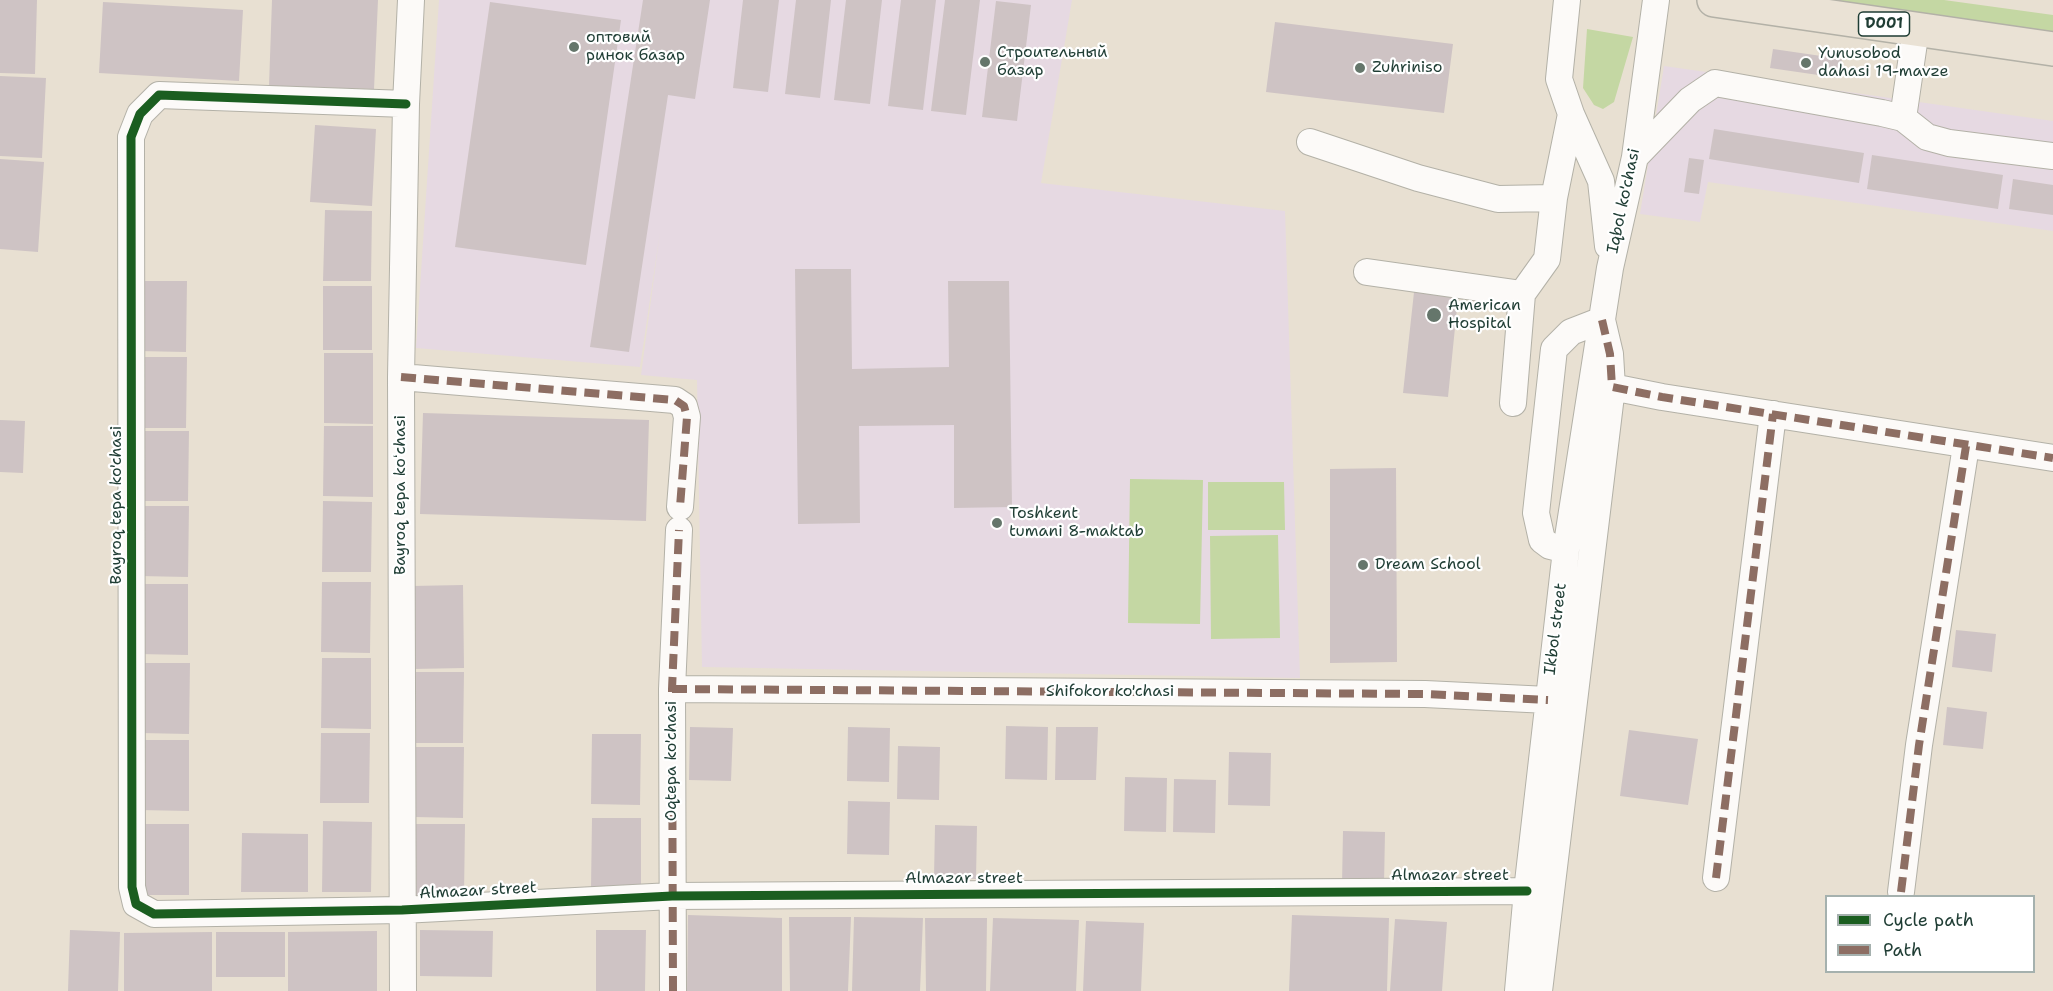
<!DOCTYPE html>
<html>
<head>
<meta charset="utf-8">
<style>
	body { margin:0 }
	#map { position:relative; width:2053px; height:991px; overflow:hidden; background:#e8e0d2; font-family:"Shantell Sans",sans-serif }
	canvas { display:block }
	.legend { position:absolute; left:1825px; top:895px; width:210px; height:78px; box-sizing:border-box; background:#fff; border:2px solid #a5b1ae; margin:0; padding:8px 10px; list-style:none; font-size:18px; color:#1f3d34 }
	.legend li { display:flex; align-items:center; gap:12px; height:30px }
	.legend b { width:30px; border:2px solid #a5b1ae }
</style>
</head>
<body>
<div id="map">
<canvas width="2053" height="991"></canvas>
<ul class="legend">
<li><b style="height:8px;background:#1b5e20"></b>Cycle path</li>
<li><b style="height:8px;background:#8d6e63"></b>Path</li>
</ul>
</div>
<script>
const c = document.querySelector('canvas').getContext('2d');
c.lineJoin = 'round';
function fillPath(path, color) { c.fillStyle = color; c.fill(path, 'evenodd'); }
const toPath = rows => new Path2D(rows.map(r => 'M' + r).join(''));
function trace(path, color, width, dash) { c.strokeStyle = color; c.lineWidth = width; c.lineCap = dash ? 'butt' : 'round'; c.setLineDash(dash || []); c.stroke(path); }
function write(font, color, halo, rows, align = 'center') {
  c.font = font + ' "Shantell Sans",sans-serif'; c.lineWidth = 4.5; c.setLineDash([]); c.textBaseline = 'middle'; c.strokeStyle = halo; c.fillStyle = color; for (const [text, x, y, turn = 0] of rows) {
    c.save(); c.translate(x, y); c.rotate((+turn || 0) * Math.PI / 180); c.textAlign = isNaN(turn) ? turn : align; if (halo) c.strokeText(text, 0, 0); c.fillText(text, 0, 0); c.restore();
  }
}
fillPath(toPath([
	[439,0,1072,0,1041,183,1285,211,1300,678,702,667,697,380,641,375,660,232,640,367,416,348],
	[1664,66,2053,121,2053,231,1708,182,1700,222,1640,214]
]), '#e6d9e2');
fillPath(toPath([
	[1824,0,1944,0,2053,15,2053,32],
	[1587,29,1633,37,1614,102,1603,109,1594,105,1583,88],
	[1130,479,1203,480,1200,624,1128,623],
	[1208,482,1284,482,1285,530,1208,530],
	[1278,535,1280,638,1211,639,1210,536]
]), '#c4d7a3');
fillPath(toPath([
	[0,0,37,0,35,74,0,73],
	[272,0,378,0,374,89,269,86],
	[643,0,710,0,695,99,668,95,629,352,590,347],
	[743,0,779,0,768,92,733,88],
	[796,0,831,0,820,98,785,94],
	[846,0,882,0,870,104,834,100],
	[901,0,936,0,923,110,888,106],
	[945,0,980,0,966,115,931,111],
	[996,1,1031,5,1017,121,982,117],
	[103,2,243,10,239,81,99,73],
	[490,2,621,20,586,265,455,247],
	[1275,22,1453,44,1444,113,1266,92],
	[1773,49,1842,59,1839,78,1770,68],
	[0,76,46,78,42,158,0,156],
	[315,125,376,129,372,206,310,202],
	[1714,129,1864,153,1859,183,1709,159],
	[1872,155,2003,175,1998,209,1867,189],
	[1689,158,1704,160,1699,194,1684,192],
	[0,159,44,162,38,252,0,249],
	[2013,179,2053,185,2053,215,2009,209],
	[325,210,372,211,371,281,323,281],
	[795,269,851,269,852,369,949,367,948,281,1009,281,1012,507,954,508,954,425,859,426,860,523,798,524],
	[138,281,187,281,186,352,137,351],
	[1415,283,1459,288,1448,397,1403,393],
	[323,286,372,286,372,350,323,350],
	[324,353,373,353,373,424,324,423],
	[137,357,187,357,186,428,136,428],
	[423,413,649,420,646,521,420,514],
	[0,420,25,421,23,473,0,472],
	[324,426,373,426,373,497,323,496],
	[139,431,189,431,188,501,139,501],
	[1396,468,1397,662,1330,663,1330,469],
	[323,501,372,502,371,572,322,572],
	[139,506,189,506,188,577,139,576],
	[322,582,371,582,370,653,321,652],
	[139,584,188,584,188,655,138,654],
	[463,585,464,668,413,669,412,586],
	[1956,630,1996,634,1992,672,1952,667],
	[322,658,371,658,371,729,321,728],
	[140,663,190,663,189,734,140,733],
	[414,672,464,672,463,743,414,743],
	[1947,707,1987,712,1983,749,1943,745],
	[1006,726,1048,727,1047,780,1005,779],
	[690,727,733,728,731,781,689,780],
	[848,727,890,728,889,782,847,781],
	[1056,727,1098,727,1096,780,1055,780],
	[1629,730,1698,739,1688,805,1620,796],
	[321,733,370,733,369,803,320,803],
	[592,734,641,734,640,805,591,804],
	[140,740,189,740,189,811,139,810],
	[898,746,940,747,939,800,897,799],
	[414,747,464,747,463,818,414,817],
	[1229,752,1271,753,1270,806,1228,805],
	[1125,777,1167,778,1166,832,1124,831],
	[1174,779,1216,780,1215,833,1173,832],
	[848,801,890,802,889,855,847,854],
	[592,818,641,818,641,888,591,888],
	[323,821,372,822,371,892,322,892],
	[140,824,189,824,189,895,139,895],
	[415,824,465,824,464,895,414,895],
	[935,825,977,826,976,879,934,878],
	[1343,831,1385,832,1384,885,1342,885],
	[242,833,308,834,308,892,241,892],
	[688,915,782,918,782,991,687,991],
	[1292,915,1389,918,1387,991,1289,991],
	[789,917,851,917,848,991,790,991],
	[854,917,923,918,920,991,852,991],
	[925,918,987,918,986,991,926,991],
	[993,918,1079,920,1076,991,990,991],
	[1395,919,1447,922,1442,991,1390,991],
	[1086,921,1144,923,1141,991,1083,991],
	[70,930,120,932,118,991,68,991],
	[420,930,493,931,492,977,420,976],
	[596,930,646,930,645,991,596,991],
	[377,931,377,991,288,991,288,932],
	[212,932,212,991,124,991,124,933],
	[216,932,285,932,285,977,216,977]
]), '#cec3c4');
const minor = toPath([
	[1567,0,1559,79,1571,114,1601,181,1608,246],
	[406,104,159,95,140,114,131,137,132,887,136,904,154,914,402,910,672,896,1527,891],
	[1903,118,1916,29],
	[1310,142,1418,178,1498,199,1554,198],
	[1635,157,1690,100,1715,83,1882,113,1903,118,1927,137,1949,143,2053,156],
	[1367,272,1522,294],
	[401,377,675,400,684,406,687,417,680,507],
	[1513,403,1522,294,1547,259,1554,198,1571,114],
	[1566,550,1550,546,1542,540,1536,513,1554,349,1571,332,1602,320,1610,354,1612,387,1662,397,2053,458],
	[672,689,1425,694,1548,700],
	[1716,878,1773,414],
	[1901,892,1919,745,1966,446],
	[403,991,401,377,406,104,411,0],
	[673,991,672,689,679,530],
	[1518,991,1527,891,1566,550,1610,268,1635,157,1656,0],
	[1539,991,1612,387]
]);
const highway = toPath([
	[1714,0,2053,49]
]);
trace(minor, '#b3b1a7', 28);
trace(highway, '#b3b1a7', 36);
trace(minor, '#fcfaf8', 26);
trace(highway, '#eae2d5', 33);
trace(toPath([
	[1602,320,1610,354,1612,387,1662,397,2053,458],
	[401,377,675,400,684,406,687,417,680,507],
	[672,689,1425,694,1548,700],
	[1716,878,1773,414],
	[1901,892,1919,745,1966,446],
	[673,991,672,689,679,530]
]), '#8d6e63', 8, [15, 8]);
trace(toPath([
	[406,104,159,95,140,114,131,137,132,887,136,904,154,914,402,910,672,896,1527,891]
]), '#1b5e20', 9);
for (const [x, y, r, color] of [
	[574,47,6,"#65766b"],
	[985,62,6,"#65766b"],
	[1806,63,6,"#65766b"],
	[1360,68,6,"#65766b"],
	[1434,315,8,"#65766b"],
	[997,523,6,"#65766b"],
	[1363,565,6,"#65766b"]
]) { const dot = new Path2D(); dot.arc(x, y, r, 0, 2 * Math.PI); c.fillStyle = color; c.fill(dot); trace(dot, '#fff', 2); }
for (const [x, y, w] of [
	[1884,24,51]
]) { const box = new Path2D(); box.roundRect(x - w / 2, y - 12, w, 24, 4.5); c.fillStyle = '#fff'; c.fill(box); trace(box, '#1f3d34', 1.5); }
write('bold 15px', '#1f3d34', null, [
	["D001",1884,24]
]);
write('16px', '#1f3d34', '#fff', [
	["оптовий",586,38],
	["ринок базар",586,56],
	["Строительный",997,53],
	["базар",997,71],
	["Yunusobod",1818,54],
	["dahasi 19-mavze",1818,72],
	["Zuhriniso",1372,68],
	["American",1448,306],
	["Hospital",1448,324],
	["Toshkent",1009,514],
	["tumani 8-maktab",1009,532],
	["Dream School",1375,565]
], 'left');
write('16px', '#1f3d34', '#fff', [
	["Iqbol ko'chasi",1624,201,-78],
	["Bayroq tepa koʻchasi",401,495,-90],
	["Bayroq tepa ko'chasi",117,505,-90],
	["Ikbol street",1556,629,-83],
	["Shifokor ko'chasi",1110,692],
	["Oqtepa ko'chasi",672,761,-90],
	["Almazar street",1450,876],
	["Almazar street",964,879],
	["Almazar street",478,891,-3]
]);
</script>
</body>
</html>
